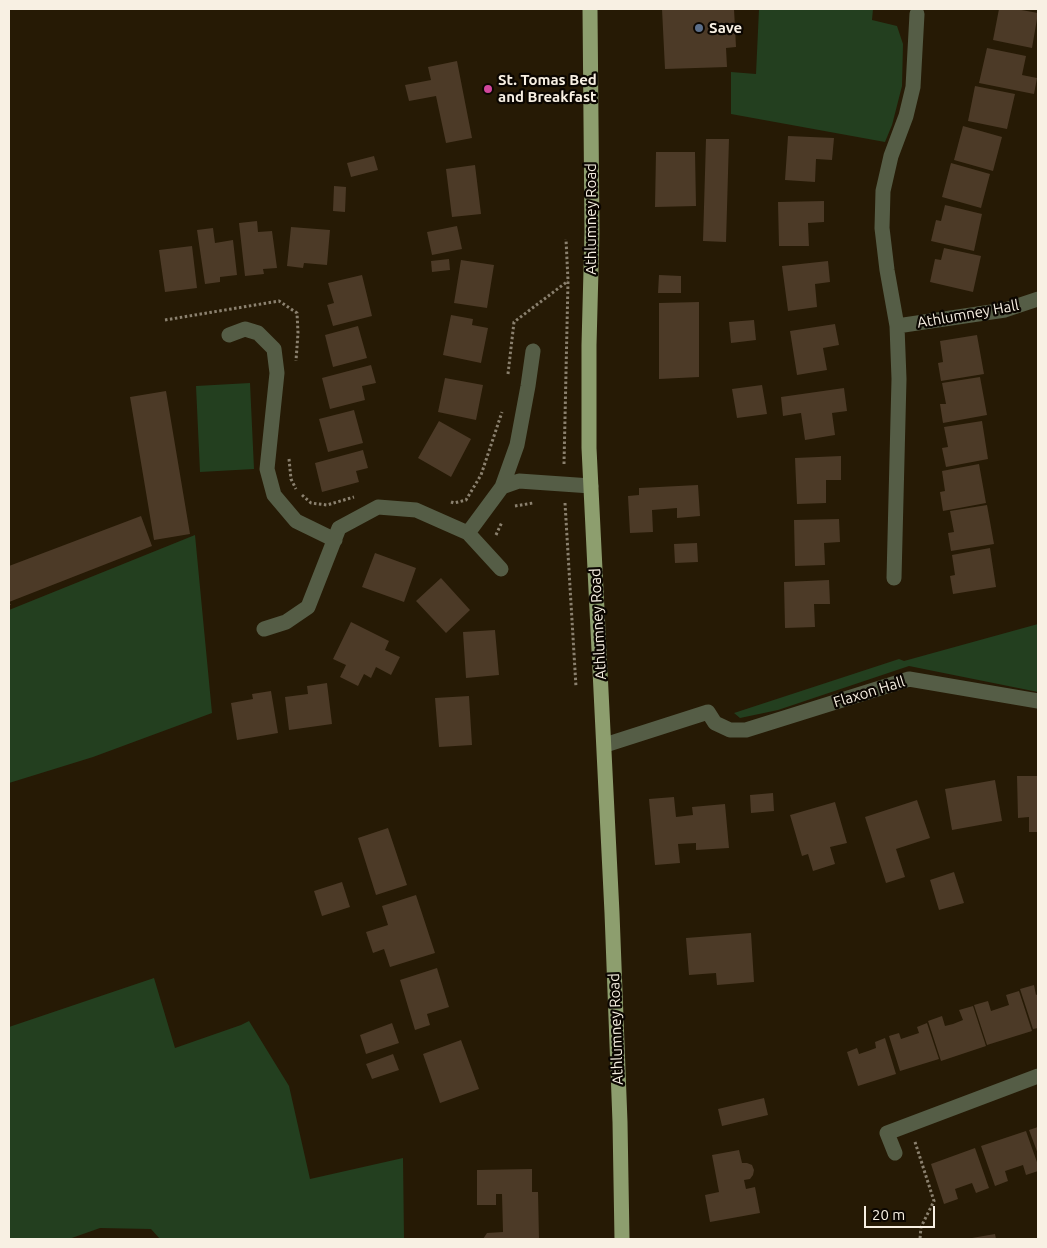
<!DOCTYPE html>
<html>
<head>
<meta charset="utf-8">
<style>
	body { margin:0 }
	#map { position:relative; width:1047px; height:1248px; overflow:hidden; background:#261a05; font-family:Ubuntu,sans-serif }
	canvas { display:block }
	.frame { position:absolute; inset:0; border:10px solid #f8f0e3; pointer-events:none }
	.scale { position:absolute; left:864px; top:1206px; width:71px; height:22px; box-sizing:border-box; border:2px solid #f8f0e3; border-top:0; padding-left:6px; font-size:15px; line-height:18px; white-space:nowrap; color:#f8f0e3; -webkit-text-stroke:4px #0b0601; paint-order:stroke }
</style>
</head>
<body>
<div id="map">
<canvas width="1047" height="1248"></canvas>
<div class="frame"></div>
<div class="scale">20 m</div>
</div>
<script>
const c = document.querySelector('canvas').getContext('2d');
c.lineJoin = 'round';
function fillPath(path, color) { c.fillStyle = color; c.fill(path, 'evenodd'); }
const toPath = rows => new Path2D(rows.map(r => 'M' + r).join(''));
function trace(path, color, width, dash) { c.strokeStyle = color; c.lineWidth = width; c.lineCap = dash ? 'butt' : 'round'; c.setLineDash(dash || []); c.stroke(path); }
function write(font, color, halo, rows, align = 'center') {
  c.font = font + ' Ubuntu,sans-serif'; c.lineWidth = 4.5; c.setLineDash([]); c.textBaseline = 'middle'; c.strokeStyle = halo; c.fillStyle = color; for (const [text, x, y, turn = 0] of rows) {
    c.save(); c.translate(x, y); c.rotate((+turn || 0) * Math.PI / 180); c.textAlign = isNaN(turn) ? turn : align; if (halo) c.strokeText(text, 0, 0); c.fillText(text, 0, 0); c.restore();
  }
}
fillPath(toPath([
	[759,9,873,9,872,20,897,26,903,44,902,86,892,125,885,142,731,114,731,72,756,74],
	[250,383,254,469,200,472,196,386],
	[195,535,212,713,93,757,9,783,9,610],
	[1038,624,1038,692,909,666,778,710,740,718,734,713,899,659,904,661],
	[154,978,175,1048,241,1025,249,1021,289,1086,310,1179,403,1158,404,1239,160,1239,151,1229,100,1228,69,1239,9,1239,9,1027]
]), '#233f1f');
fillPath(toPath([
	[662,9,734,9,736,47,726,48,727,67,665,69],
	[999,9,1016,9,1038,13,1032,48,993,40],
	[987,48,1026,56,1022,75,1037,78,1034,94,979,83],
	[457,61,472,138,446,143,436,96,409,101,405,85,431,80,428,67],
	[975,86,1015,94,1007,129,968,121],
	[963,126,1002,137,993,171,954,160],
	[788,136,834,138,832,160,816,159,815,182,785,180],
	[706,139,729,139,726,242,703,241],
	[656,152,695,152,696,206,655,207],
	[374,156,378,170,351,177,347,163],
	[951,163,990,174,981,208,942,197],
	[475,165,481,214,452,217,446,169],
	[334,186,346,187,345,212,333,211],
	[824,201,824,222,808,223,809,246,779,246,778,202],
	[945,205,982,214,974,251,931,241,936,220,941,221],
	[257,221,258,232,272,231,277,268,263,269,264,274,245,276,239,223],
	[457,226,462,249,432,255,427,232],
	[291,227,330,230,327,265,304,263,303,268,287,266],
	[213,228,215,243,233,240,237,275,220,277,220,282,205,284,197,230],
	[192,246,197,288,165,292,159,250],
	[944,248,981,256,973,292,930,282,935,259,941,260],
	[449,259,450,270,432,272,431,261],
	[461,260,494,265,487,308,454,303],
	[828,261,830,282,815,284,817,307,788,311,782,266],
	[362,275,372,316,333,326,327,305,334,303,328,283],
	[659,275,681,276,681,293,658,293],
	[699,302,699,377,659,379,659,303],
	[451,315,473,319,472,325,488,328,481,363,443,355],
	[754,320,756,340,731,343,729,322],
	[835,324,839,345,823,348,827,370,797,375,790,331],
	[358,326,367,358,333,367,325,335],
	[977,335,984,374,941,381,938,363,943,362,940,341],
	[371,365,376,383,362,386,365,400,330,409,322,378],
	[980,377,987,415,943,423,940,404,946,404,942,383],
	[445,378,483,385,476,420,438,412],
	[762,385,767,414,737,418,732,389],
	[844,388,847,411,832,413,835,435,805,440,801,413,783,416,781,397],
	[166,391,190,534,154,540,130,397],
	[354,410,363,443,328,452,319,419],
	[439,421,471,439,451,477,418,458],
	[982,421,988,459,946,467,942,448,948,447,944,427],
	[363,450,368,468,356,471,359,482,322,492,315,463],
	[841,456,841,480,826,480,826,503,797,504,795,458],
	[979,464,986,503,943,511,940,492,945,491,942,471],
	[698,485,700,516,677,518,677,508,652,510,653,532,630,533,628,496,639,495,639,488],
	[987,505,994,544,951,551,948,533,954,532,950,511],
	[141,516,152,546,9,602,11,605,9,605,9,566],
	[839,519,840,542,824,543,825,565,795,566,794,520],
	[697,543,698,562,675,563,674,544],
	[990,548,996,587,953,594,950,576,955,575,952,555],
	[375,553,416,568,404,602,362,587],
	[441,578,470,610,446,633,416,601],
	[829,580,830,604,814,604,815,627,785,628,784,582],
	[351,622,389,641,385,650,400,657,391,675,376,667,371,678,364,674,358,686,340,677,346,665,333,659],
	[495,630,499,675,466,678,463,632],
	[327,683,332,724,289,730,285,697,308,694,307,686],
	[271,691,278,733,237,740,231,703,253,699,252,694],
	[469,696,472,745,439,747,435,698],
	[1017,776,1038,776,1038,832,1029,832,1029,817,1018,818],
	[995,780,1002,821,952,830,945,789],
	[773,793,774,811,751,813,750,795],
	[674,797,676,817,693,815,692,807,725,804,729,848,696,850,696,843,678,844,680,863,655,865,649,799],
	[917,800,930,838,896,849,905,877,886,883,865,817],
	[835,802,847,843,830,847,835,864,813,871,808,854,802,856,790,815],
	[388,828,407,885,376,895,358,838],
	[954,872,964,903,939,910,930,880],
	[342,882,350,907,322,916,314,891],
	[416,895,435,953,390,967,384,949,373,953,366,932,388,925,382,906],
	[751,933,754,982,717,985,716,973,689,975,686,938],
	[437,968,449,1007,427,1014,430,1025,415,1030,400,980],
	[1034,985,1036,995,1038,994,1038,1028,1033,1029,1020,989],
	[1019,991,1032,1031,987,1045,974,1005,988,1001,991,1011,1009,1005,1006,995],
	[973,1006,986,1046,941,1061,928,1021,942,1016,945,1026,953,1024,963,1020,959,1010],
	[392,1023,399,1043,366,1054,360,1035],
	[927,1023,939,1059,900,1071,889,1036,899,1033,901,1039,919,1033,917,1027],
	[885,1038,896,1074,858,1086,847,1052,857,1048,859,1054,868,1051,876,1048,875,1042],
	[461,1040,479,1089,440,1103,423,1054],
	[393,1054,399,1070,372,1079,366,1064],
	[764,1098,768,1115,722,1126,718,1109],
	[1038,1127,1038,1154,1029,1130],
	[1026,1131,1038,1165,1038,1171,1026,1175,1023,1165,1005,1171,1008,1181,995,1186,981,1146],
	[975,1148,989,1188,976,1193,972,1183,955,1189,958,1199,944,1204,931,1164],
	[739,1150,742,1163,747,1163,752,1165,754,1170,753,1175,750,1179,744,1180,746,1189,755,1187,760,1213,710,1222,705,1195,719,1192,712,1155],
	[532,1169,532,1192,538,1192,539,1239,483,1239,487,1233,503,1232,502,1194,496,1194,496,1205,477,1205,477,1170],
	[995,1234,996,1239,972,1239,972,1238]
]), '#4c3a27');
trace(toPath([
	[165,320,279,301,297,313,298,333,296,361],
	[508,374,514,322,568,281],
	[289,459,291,479,296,489],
	[564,464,568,281,566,239],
	[302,495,311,503,327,505,354,497],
	[451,502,454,503,466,500,481,475,502,412],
	[565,503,576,687],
	[515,506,533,503],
	[496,535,502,522],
	[915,1142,934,1201,921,1227,920,1239]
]), '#8b816f', 3, [2.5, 2.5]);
trace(toPath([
	[897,326,1005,310,1038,299],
	[229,335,245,329,258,333,274,349,277,373,267,469,274,495,296,521,335,540],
	[502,487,517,445,528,386,533,351],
	[468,533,502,487,519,481,591,486],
	[894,578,899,379,897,326,887,270,882,228,883,191,891,156,906,116,913,87,917,14],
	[264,629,286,622,308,607,339,528,378,507,416,510,468,533,501,569],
	[605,745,708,712,715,723,730,730,746,730,909,679,1038,701],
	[895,1153,887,1133,1038,1076]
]), '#555d46', 15);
trace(toPath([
	[590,9,592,232,589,345,589,448,612,913,620,1122,622,1239]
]), '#8d9e6e', 15);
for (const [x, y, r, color] of [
	[699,28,5,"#5c6f8a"],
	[488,89,5,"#d1479c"]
]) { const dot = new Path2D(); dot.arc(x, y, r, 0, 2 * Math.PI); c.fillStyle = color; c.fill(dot); trace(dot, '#0b0601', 2); }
write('bold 15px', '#f8f0e3', '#0b0601', [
	["Save",709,28],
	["St. Tomas Bed",498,80],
	["and Breakfast",498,97]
], 'left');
write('15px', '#f8f0e3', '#0b0601', [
	["Athlumney Road",591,219,-90],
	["Athlumney Hall",968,314,-10],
	["Athlumney Road",598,624,-93],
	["Flaxon Hall",869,692,-17],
	["Athlumney Road",616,1029,-92]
]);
</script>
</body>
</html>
